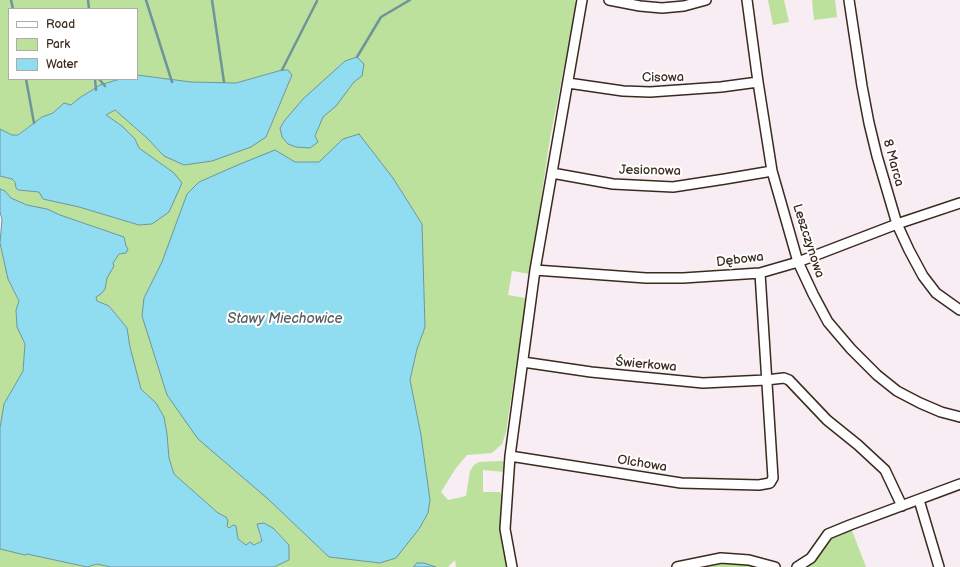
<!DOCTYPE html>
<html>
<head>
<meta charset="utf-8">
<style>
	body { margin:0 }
	#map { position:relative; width:960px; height:567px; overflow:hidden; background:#f7edf2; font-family:"Balsamiq Sans",sans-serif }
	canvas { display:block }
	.legend { position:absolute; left:8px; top:8px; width:130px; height:72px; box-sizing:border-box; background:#fff; border:1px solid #b1aaa5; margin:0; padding:5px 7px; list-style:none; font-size:12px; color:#3b2a1e }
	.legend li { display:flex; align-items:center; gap:8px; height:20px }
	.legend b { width:20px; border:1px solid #b1aaa5 }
</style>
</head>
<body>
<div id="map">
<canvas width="960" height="567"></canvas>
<ul class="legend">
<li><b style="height:5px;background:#fff"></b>Road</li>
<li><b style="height:11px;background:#bce19c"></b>Park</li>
<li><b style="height:11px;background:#90dcf0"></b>Water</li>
</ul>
</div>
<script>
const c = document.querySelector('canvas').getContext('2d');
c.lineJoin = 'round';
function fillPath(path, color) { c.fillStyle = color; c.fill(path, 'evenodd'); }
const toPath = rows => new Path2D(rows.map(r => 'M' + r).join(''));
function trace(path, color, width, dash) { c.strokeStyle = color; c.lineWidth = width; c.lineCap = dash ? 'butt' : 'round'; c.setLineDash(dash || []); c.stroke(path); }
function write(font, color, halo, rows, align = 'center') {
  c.font = font + ' "Balsamiq Sans",sans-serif'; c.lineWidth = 4; c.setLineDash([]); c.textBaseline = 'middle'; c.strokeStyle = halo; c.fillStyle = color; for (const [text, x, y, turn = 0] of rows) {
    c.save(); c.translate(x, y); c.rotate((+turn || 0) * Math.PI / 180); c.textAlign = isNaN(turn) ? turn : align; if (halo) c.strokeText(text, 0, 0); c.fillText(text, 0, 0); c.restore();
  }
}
fillPath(toPath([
	[0,0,574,0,577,2,550,138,530,274,512,271,508,295,526,298,506,432,502,444,492,453,467,455,456,468,441,492,448,500,466,496,470,471,474,465,479,462,502,461,506,463,504,472,483,470,483,492,500,492,502,495,510,567,456,567,455,560,448,567,434,567,424,563,413,567,274,567,289,560,289,545,273,528,259,534,262,541,254,545,246,545,238,539,236,526,233,525,229,528,227,526,226,517,218,513,174,474,169,458,167,434,164,417,156,403,141,389,130,347,127,328,109,306,97,301,96,297,101,294,105,286,107,277,114,266,113,263,119,254,126,253,124,237,60,215,47,209,27,205,11,198,5,191,0,189,0,176,12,179,15,183,16,188,18,190,39,192,43,199,79,207,139,225,152,224,174,173,139,148,135,139,122,126,106,115,115,110,147,138,164,156,266,137,292,75,282,70,236,83,191,82,137,75,137,9,9,9,9,79,120,79,100,85,78,99,71,105,64,103,53,113,42,117,17,135,12,135,0,129],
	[362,76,354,82,336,105,323,117,315,136,296,147,288,144,282,137],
	[359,135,393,178,422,224,425,327,417,349,410,380,421,435,380,563,329,557,268,499,144,298,162,263,275,150,295,162,320,162,343,139],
	[768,0,784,0,789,22,773,25],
	[812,0,835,0,837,17,814,20],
	[0,243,8,279,19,302,16,310,17,327,25,344,23,371,4,404,0,428],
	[851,528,866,567,808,567,819,556,830,538],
	[0,549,25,555,27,554,87,567,97,564,111,567,0,567],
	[747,563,761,567,705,567,722,564]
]), '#bce19c');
const water = toPath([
	[357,57,364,64,362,76,354,82,336,106,323,117,315,136,318,142,310,148,296,147,288,144,282,137,280,128,285,120,303,99,345,61,357,57],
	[282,70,288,70,292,75,266,137,251,147,212,161,184,165,164,156,147,138,115,110,106,115,122,126,135,139,139,148,174,173,182,183,169,212,152,224,139,225,79,207,43,199,39,192,18,190,16,188,15,182,12,179,0,176,0,129,12,135,18,135,42,117,53,113,64,103,71,105,78,99,100,85,120,79,137,79,137,75,191,82,236,83,282,70],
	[359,134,393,178,422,224,425,327,417,349,410,380,421,435,430,500,428,513,419,529,396,558,380,563,329,557,268,499,198,439,167,395,142,316,144,298,162,262,187,194,199,182,240,164,275,150,295,162,319,162,343,139,359,134],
	[0,189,5,191,11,198,27,205,47,209,60,215,124,237,126,246,128,249,126,253,119,254,113,263,114,266,107,278,105,289,101,294,96,297,97,301,109,306,127,328,130,347,141,389,156,403,164,417,167,434,169,458,174,474,218,513,226,517,228,521,227,526,229,528,233,525,236,526,238,539,246,545,250,542,254,545,262,541,257,524,264,523,273,528,289,545,289,560,274,567,111,567,97,564,87,567,27,554,25,555,0,549,0,428,4,404,23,371,25,344,17,327,16,310,19,301,8,279,0,243,2,219,0,212,0,189],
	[417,563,424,563,436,567,413,567,417,563]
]);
fillPath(water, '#90dcf0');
trace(water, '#6e959c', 1);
trace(toPath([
	[11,0,13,9],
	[88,0,89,9],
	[146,0,172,82],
	[212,0,224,82],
	[357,57,381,17,410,0],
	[282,70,317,1],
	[26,79,34,123],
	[95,79,96,90],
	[99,79,105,86]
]), '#6e959c', 2.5);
const street = toPath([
	[609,0,640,6,662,8,684,6,706,0],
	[747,0,758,82,772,171,798,262,813,294,828,322,851,349,877,375,897,391,920,403,941,412,960,417],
	[849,0,862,86,869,123,877,156,897,224,909,250,923,276,936,293,960,310],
	[568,83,623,91,650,92,721,87,758,82],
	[552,173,613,184,673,187,725,179,772,171],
	[535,270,646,278,683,278,760,273,798,262,897,224,960,203],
	[523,362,591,372,703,383,766,380,784,378,789,380,827,420,858,445,885,470,902,506],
	[510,456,681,483,759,485,770,483,773,478,760,273],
	[919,500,939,567],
	[512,567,505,529,510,456,535,270,582,0],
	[677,567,721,558,749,560,775,567],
	[797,567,811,558,828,534,850,525,960,484]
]);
trace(street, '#3b2a1e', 12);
trace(street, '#fff', 9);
write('13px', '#3b2a1e', '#fff', [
	["Cisowa",663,78,-1],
	["8 Marca",893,163,75],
	["Jesionowa",650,171,1],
	["Leszczynowa",808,241,72],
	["Dębowa",740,260,-7],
	["Świerkowa",646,365,5],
	["Olchowa",642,464,9]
]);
write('italic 14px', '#545f5d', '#fff', [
	["Stawy Miechowice",285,319]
]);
</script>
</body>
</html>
